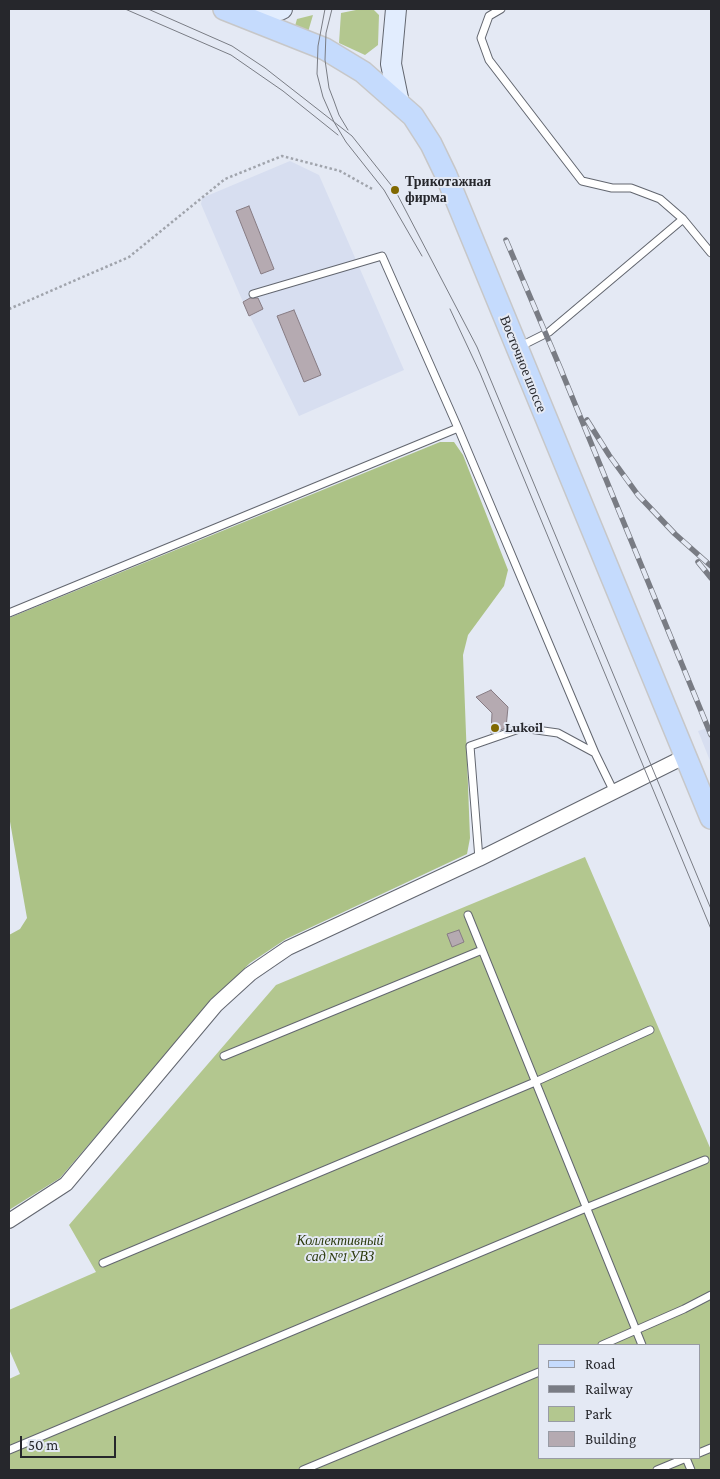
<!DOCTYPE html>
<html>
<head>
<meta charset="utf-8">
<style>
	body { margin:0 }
	#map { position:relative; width:720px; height:1479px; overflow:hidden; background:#e4e9f4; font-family:"Crimson Pro",serif }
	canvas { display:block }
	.frame { position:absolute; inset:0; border:10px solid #26272c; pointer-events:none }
	.legend { position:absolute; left:538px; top:1344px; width:162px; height:115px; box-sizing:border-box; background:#e4e9f4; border:1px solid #989ba4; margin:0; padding:6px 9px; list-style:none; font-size:15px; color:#26272c }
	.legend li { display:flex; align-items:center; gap:10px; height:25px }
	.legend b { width:25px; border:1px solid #989ba4 }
	.scale { position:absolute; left:20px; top:1436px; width:96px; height:22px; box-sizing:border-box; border:2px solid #26272c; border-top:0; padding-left:6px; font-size:15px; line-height:18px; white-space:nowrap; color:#26272c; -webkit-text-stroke:4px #e4e9f4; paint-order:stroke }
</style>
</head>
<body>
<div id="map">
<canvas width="720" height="1479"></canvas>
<div class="frame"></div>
<ul class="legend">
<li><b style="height:6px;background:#c5dbfd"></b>Road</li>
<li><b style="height:6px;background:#797c84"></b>Railway</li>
<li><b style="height:14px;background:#b3c78f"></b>Park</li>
<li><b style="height:14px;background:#b5aab1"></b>Building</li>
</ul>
<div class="scale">50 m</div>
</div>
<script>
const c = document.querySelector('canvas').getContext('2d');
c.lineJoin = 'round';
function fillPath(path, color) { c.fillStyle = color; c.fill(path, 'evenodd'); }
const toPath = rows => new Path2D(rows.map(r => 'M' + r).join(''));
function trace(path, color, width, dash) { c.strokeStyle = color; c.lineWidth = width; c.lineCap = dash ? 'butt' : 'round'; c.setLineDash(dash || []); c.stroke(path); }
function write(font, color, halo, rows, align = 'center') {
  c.font = font + ' "Crimson Pro",serif'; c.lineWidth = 4; c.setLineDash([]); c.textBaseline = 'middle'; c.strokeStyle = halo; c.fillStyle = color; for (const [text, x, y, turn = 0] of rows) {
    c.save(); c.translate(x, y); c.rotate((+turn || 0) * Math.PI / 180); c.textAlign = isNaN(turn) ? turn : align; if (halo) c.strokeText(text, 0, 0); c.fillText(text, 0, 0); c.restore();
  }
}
fillPath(toPath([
	[290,161,319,175,404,370,299,416,243,302,201,204,202,198],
	[711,727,711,763,698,731]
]), '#d7def0');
fillPath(toPath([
	[361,9,373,9,379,15,378,45,365,55,339,43,341,13],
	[313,15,308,32,295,26,297,19],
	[585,857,711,1150,711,1470,9,1470,9,1379,20,1374,9,1349,9,1310,96,1272,69,1225,276,985],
	[539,1345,699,1345,699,1458,539,1458]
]), '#b3c78f');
fillPath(toPath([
	[440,442,454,442,463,455,508,570,504,586,468,635,463,655,470,838,467,854,286,939,250,963,213,999,60,1178,9,1210,9,935,20,929,27,918,9,816,9,618]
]), '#acc286');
const building = toPath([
	[249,206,274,269,261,274,236,211,249,206],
	[250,298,258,298,263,309,249,316,243,302,250,298],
	[294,310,321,375,304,382,277,316,294,310],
	[491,690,508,707,506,728,491,733,492,713,476,697,491,690],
	[459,930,464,942,452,947,447,934,459,930]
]);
fillPath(building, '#b5aab1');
trace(building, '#877c84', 1);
const service = toPath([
	[501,9,489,16,481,38,489,60,582,181,612,188,631,188,660,199,683,219,549,332,519,347],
	[683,219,711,253],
	[253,294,382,256,458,428,595,753],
	[9,613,458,428],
	[479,859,470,746,522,728,558,733,595,753,614,792],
	[468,915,642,1345],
	[224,1056,482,950],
	[103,1263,535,1082,650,1030],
	[602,1345,684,1309,711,1295],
	[9,1450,586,1208,705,1160],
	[699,1453,711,1448],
	[686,1458,691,1470],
	[303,1470,539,1372],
	[657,1470,686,1458]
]);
const minor = toPath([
	[9,1221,66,1184,216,1005,250,974,288,948,479,859,686,756]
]);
const secondary = toPath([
	[396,9,391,64,399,103],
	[248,18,282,9]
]);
const primary = toPath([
	[224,9,325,49,363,72,413,116,431,144,446,175,711,818]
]);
trace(service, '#62666f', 9);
trace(minor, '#62666f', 16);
trace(secondary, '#62666f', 22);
trace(primary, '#c7c7c8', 24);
trace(toPath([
	[9,309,129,257,225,179,282,156,340,171,374,190]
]), '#a0a4ac', 2.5, [2.5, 2.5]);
trace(service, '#fff', 7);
trace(minor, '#fff', 14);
trace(secondary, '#e2edfe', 20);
trace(primary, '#c5dbfd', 21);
trace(toPath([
	[125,9,231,55,283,91,338,135],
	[148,9,232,46,265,68,352,136,395,190,477,347,711,909],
	[325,9,318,46,317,74,323,97,334,122,346,142,384,190,422,256],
	[332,9,326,33,325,60,329,88,334,101,339,115,348,130],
	[450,309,480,373,711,929]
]), '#797c84', 1);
const rail = toPath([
	[506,240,562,372],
	[559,365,711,735],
	[587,420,609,455,638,495,675,534,711,566],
	[698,562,711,578]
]);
trace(rail, '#797c84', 5.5);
trace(rail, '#e4e9f4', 4, [11]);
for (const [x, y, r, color] of [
	[395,190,5,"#806800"],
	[495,728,5,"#806800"]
]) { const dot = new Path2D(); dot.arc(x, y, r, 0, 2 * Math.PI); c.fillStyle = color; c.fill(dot); trace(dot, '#e4e9f4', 2); }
write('bold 14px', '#26272c', '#e4e9f4', [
	["Трикотажная",405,182],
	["фирма",405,198],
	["Lukoil",505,728]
], 'left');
write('14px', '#26272c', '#e4e9f4', [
	["Восточное шоссе",523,364,68]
]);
write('italic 14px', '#2c3a0d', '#e4e9f4', [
	["Коллективный",340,1241],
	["сад №1 УВЗ",340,1257]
]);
</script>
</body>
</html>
